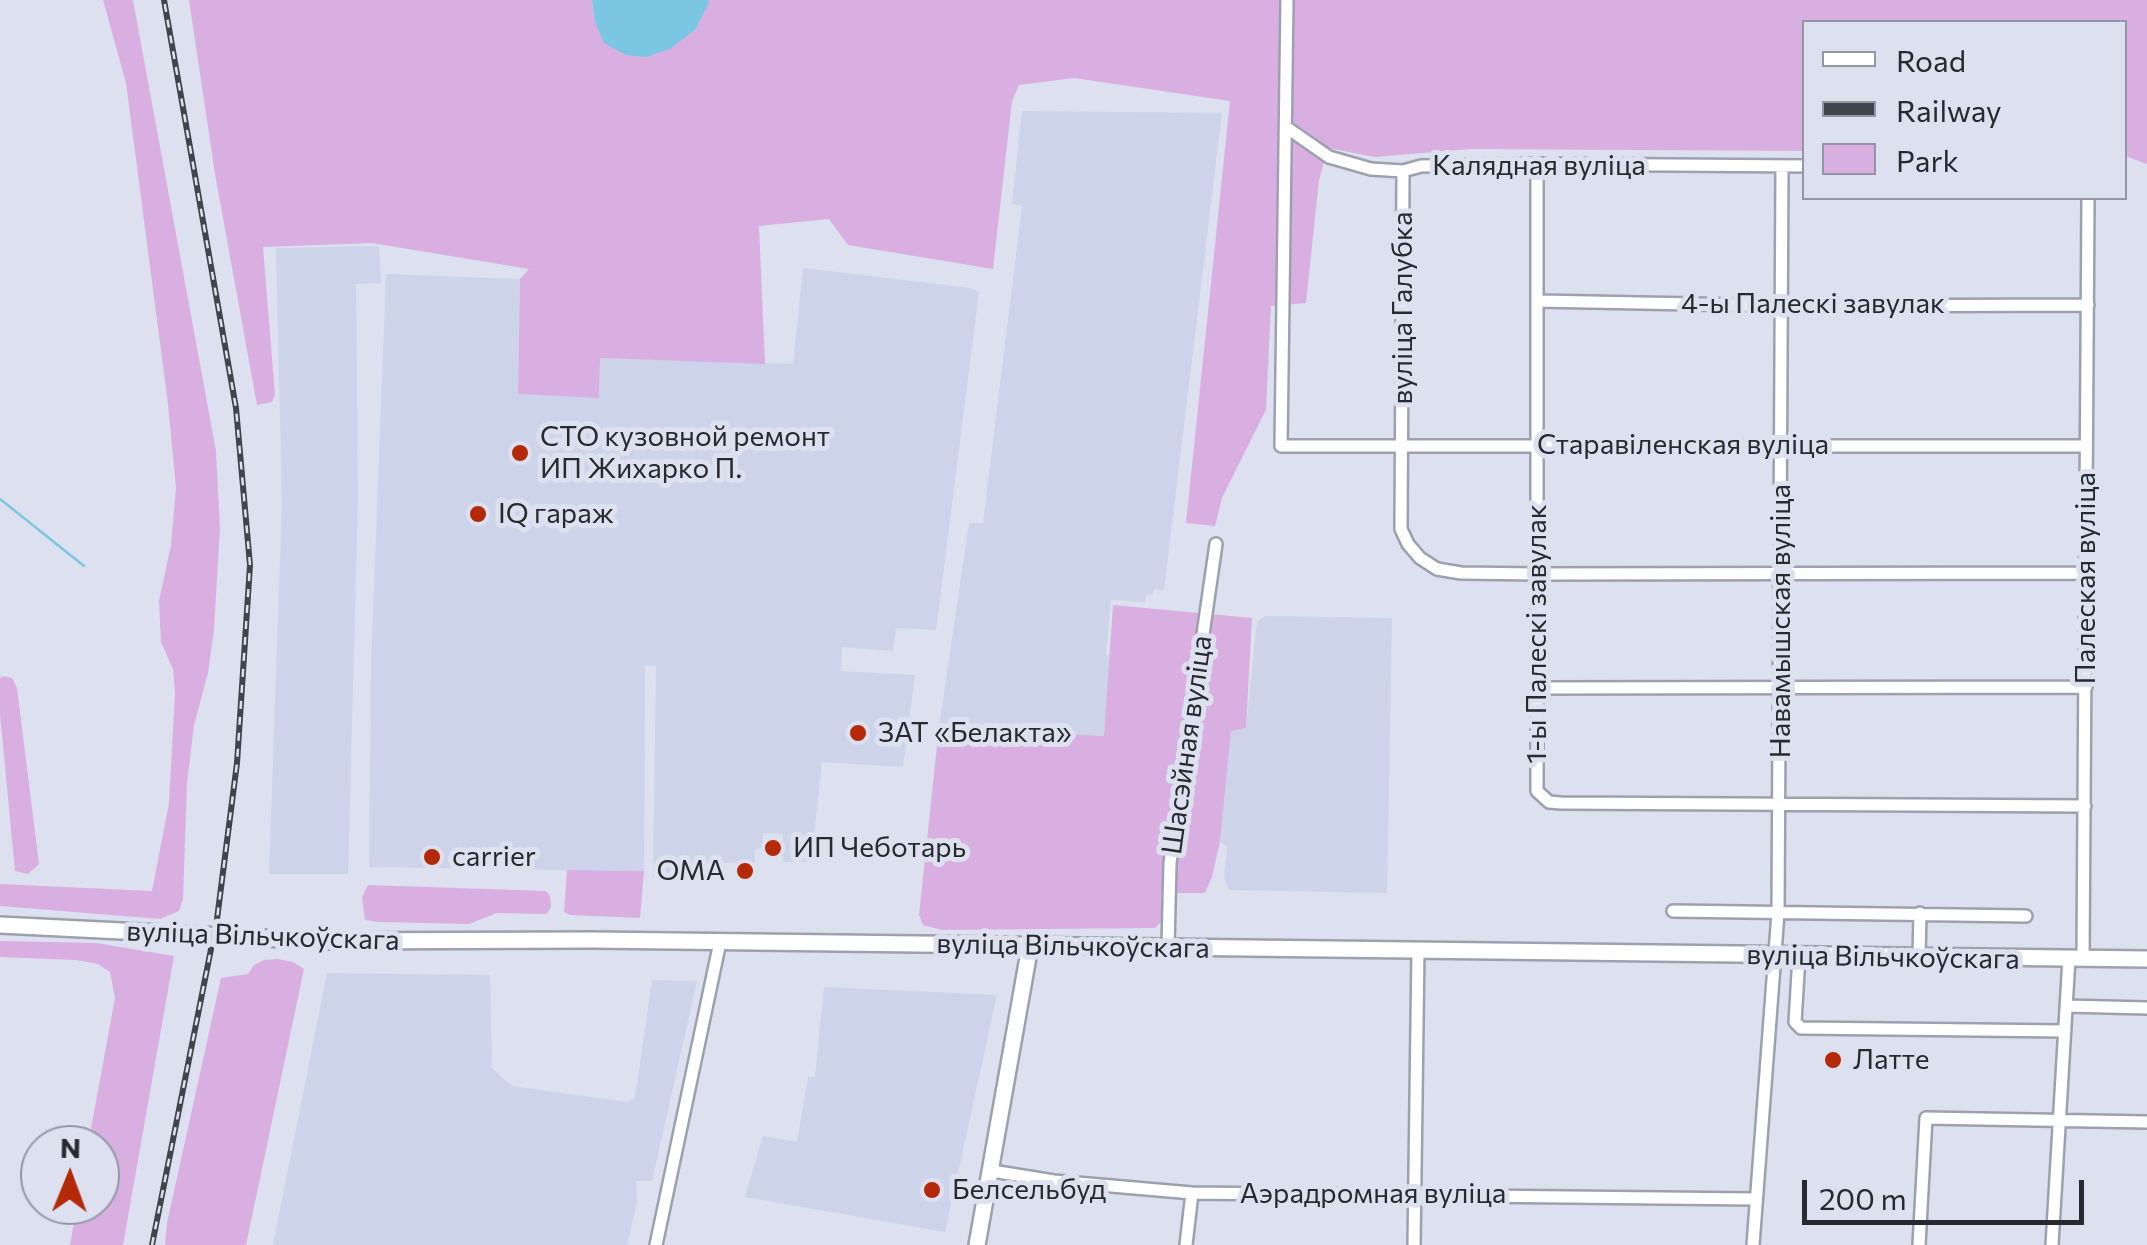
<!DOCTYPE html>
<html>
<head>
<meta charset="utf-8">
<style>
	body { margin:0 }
	#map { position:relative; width:2147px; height:1245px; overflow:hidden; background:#dce0ef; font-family:Commissioner,sans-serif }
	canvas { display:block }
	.legend { position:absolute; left:1802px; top:20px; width:325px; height:180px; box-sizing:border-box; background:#dce0ef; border:2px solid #9497a3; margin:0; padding:12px 18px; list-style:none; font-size:30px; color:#282a30 }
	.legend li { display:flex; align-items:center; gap:20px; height:50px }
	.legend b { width:50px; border:2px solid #9497a3 }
	.north { position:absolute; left:20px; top:1125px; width:100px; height:100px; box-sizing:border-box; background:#dce0ef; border:2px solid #9497a3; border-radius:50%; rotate:1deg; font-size:28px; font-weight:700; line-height:40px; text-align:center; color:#282a30 }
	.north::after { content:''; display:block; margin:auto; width:35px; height:45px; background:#b42907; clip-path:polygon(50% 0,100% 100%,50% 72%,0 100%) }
	.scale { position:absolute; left:1802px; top:1180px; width:282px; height:45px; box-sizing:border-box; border:5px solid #282a30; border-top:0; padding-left:12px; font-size:30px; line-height:35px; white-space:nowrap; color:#282a30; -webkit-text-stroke:8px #dce0ef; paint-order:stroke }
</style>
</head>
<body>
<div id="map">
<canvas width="2147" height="1245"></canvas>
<ul class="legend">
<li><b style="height:12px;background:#fff"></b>Road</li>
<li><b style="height:12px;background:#41444b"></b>Railway</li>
<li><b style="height:28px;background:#d9afe2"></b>Park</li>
</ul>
<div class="north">N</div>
<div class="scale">200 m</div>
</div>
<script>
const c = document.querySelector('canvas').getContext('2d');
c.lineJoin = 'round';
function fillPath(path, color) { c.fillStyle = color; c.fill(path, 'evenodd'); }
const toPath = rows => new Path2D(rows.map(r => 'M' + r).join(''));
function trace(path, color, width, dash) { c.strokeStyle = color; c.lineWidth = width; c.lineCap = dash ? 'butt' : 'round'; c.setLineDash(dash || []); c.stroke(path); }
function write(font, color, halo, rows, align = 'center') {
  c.font = font + ' Commissioner,sans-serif'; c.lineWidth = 10; c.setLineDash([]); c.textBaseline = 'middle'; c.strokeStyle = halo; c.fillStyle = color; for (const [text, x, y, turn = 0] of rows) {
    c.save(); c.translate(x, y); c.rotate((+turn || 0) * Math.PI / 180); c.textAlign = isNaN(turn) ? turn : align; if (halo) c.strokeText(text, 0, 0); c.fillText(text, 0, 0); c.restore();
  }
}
fillPath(toPath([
	[1022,111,1222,113,1164,590,1154,589,1153,594,1146,595,1145,602,1111,600,1106,655,1111,656,1104,736,939,727,969,523,983,523,1022,206,1012,204],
	[379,246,381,283,356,284,358,498,348,874,269,874,282,503,276,248],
	[803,268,970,288,979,292,936,630,896,628,893,651,842,647,841,671,915,675,903,767,822,762,811,862,783,862,783,834,763,833,762,848,755,849,755,863,712,863,712,878,653,877,656,666,645,665,644,871,369,867,371,666,386,274,520,279,518,394,599,397,600,358,793,364],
	[1265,616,1392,618,1387,893,1229,890,1224,877,1227,847,1220,841,1231,731,1246,728,1257,622],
	[327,973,490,975,492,1068,512,1086,627,1102,635,1098,652,980,697,981,652,1181,636,1181,637,1202,627,1245,273,1245],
	[824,987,997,995,945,1232,745,1197,763,1136,797,1142,808,1077,815,1077]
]), '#cdd4e9');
fillPath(toPath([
	[103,0,133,0,216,451,220,528,214,629,208,673,194,725,187,783,183,899,179,911,160,919,0,906,0,884,152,891,169,803,175,693,173,669,161,642,159,601,171,545,176,488,168,404,126,83],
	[189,0,592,0,595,22,708,3,708,0,2147,0,2147,164,2125,156,2124,22,1804,22,1804,151,1471,149,1375,157,1328,148,1319,180,1306,303,1271,306,1266,410,1222,498,1215,526,1186,523,1230,101,1074,78,1019,85,1012,101,993,269,848,245,829,219,759,226,765,364,600,358,599,398,518,394,520,279,529,269,372,243,263,247,275,395,272,402,257,405,215,174],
	[1113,605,1252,618,1246,728,1231,731,1220,841,1212,877,1205,893,1161,893,1161,922,1155,928,942,930,923,925,919,915,939,727,1104,736],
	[3,676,12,678,17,688,39,864,28,874,15,871,0,714,0,678],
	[567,870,644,871,640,918,570,915,564,912],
	[368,885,546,891,550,896,551,907,547,914,497,913,469,924,378,922,365,920,362,897],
	[0,941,96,943,174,956,123,1245,70,1245,77,1205,100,1205,100,1145,88,1145,115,998,110,972,98,964,76,960,0,957],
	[278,959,293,962,304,969,246,1245,165,1245,167,1223,221,978,248,974,254,965,264,960]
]), '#d9afe2');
fillPath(toPath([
	[592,0,708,0,709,3,695,30,670,49,646,57,626,55,604,43,595,22]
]), '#7bc7e3');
trace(toPath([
	[0,499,84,566]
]), '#7bc7e3', 2.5);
const minor = toPath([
	[1287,0,1281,446,2086,446],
	[1286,127,1329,157,1371,169,1403,171,1421,166,1537,164,1804,166],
	[1537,164,1537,791,1549,802,1561,803,2085,806],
	[1403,171,1401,529,1408,544,1420,558,1437,569,1461,573,1538,574,2084,573],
	[1538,301,1796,306,2088,305],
	[1538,688,2086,687],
	[1673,911,2026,916],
	[1168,947,1170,863,1216,544],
	[1799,956,1795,1022,1801,1028,2065,1031],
	[1919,956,1920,913],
	[2083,958,2088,198],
	[2066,1006,2147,1008],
	[992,1171,1054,1181,1192,1193,1755,1199],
	[656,1245,720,942],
	[1186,1245,1192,1193],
	[1414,1245,1418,950],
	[1753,1245,1778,913,1782,166],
	[1919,1245,1926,1118,2147,1122],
	[2052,1245,2069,958]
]);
const secondary = toPath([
	[0,925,323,941,592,940,2147,959],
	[977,1245,1030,946]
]);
trace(minor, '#9da1af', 16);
trace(secondary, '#9da1af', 20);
trace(minor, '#fff', 11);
trace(secondary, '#fff', 15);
const rail = toPath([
	[152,1245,217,919,237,763,250,565,236,408,164,0]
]);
trace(rail, '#41444b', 6);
trace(rail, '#dce0ef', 2.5, [8]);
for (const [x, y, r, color] of [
	[520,453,10,"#b42907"],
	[478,514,10,"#b42907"],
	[858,733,10,"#b42907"],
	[773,848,10,"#b42907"],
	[432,857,10,"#b42907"],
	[745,871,10,"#b42907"],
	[1833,1060,10,"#b42907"],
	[932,1190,10,"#b42907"]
]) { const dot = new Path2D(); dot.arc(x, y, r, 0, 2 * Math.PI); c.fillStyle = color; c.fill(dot); trace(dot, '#dce0ef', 4); }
write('28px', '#282a30', '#dce0ef', [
	["Калядная вуліца",1539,166],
	["4-ы Палескі завулак",1813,304],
	["вуліца Галубка",1403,308,-90],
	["Старавіленская вуліца",1683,445],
	["Палеская вуліца",2086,578,-90],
	["Навамышская вуліца",1781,621,-90],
	["1-ы Палескі завулак",1537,634,-90],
	["Шасэйная вуліца",1187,745,-82],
	["вуліца Вільчкоўскага",263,936,2],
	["вуліца Вільчкоўскага",1073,946,1],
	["вуліца Вільчкоўскага",1883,957,1],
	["Аэрадромная вуліца",1373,1194]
]);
write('28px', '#282a30', '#dce0ef', [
	["СТО кузовной ремонт",540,437],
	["ИП Жихарко П.",540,469],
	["IQ гараж",498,514],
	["ЗАТ «Белакта»",878,733],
	["ИП Чеботарь",793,848],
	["carrier",452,857],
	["ОМА",725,871,"right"],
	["Латте",1853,1060],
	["Белсельбуд",952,1190]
], 'left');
</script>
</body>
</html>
